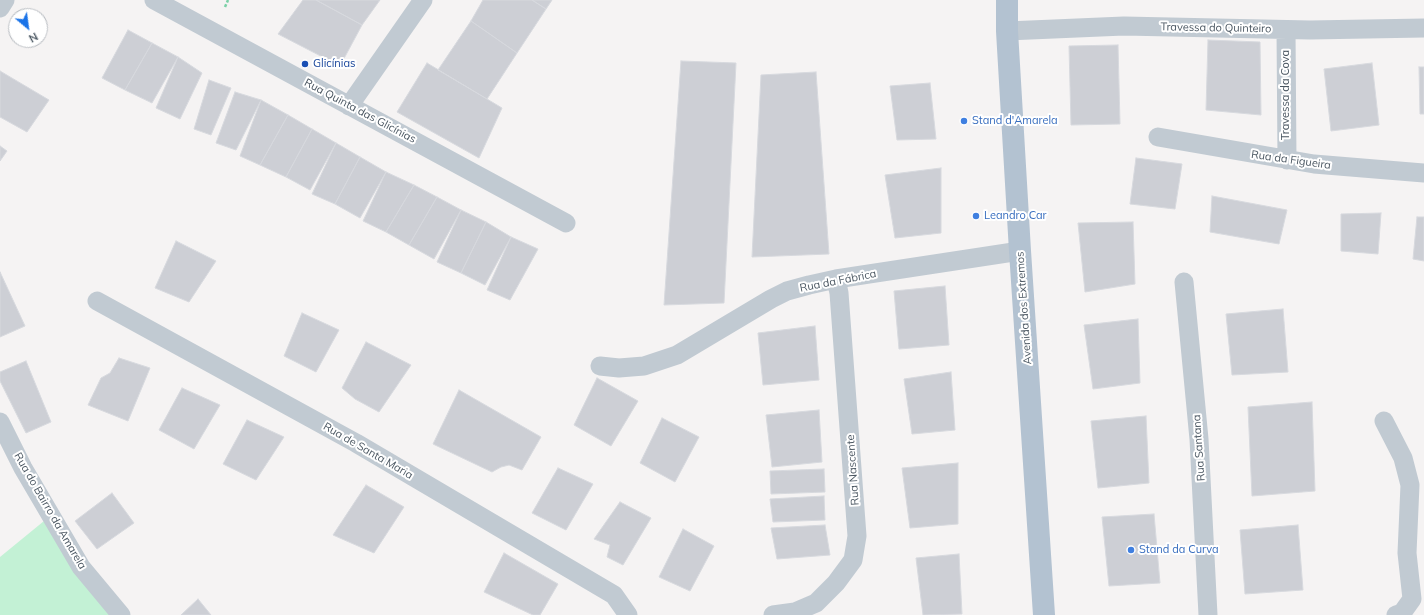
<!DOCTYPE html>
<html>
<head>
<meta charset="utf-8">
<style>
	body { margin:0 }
	#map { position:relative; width:1424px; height:615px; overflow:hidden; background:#f5f3f3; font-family:Mulish,sans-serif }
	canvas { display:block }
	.north { position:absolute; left:8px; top:8px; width:40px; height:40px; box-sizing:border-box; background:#fff; border:1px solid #b7bbc0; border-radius:50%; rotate:151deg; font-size:11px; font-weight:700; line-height:16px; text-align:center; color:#4a5661 }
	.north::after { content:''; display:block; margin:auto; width:14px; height:18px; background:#1a73e8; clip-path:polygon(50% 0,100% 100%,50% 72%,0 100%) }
</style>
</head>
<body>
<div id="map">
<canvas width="1424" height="615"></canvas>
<div class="north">N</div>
</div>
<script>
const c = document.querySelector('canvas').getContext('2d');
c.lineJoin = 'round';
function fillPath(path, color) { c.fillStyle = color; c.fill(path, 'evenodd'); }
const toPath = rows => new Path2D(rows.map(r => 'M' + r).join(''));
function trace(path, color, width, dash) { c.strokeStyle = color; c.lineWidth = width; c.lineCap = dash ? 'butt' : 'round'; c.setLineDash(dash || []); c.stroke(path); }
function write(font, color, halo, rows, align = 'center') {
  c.font = font + ' Mulish,sans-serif'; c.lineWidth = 4; c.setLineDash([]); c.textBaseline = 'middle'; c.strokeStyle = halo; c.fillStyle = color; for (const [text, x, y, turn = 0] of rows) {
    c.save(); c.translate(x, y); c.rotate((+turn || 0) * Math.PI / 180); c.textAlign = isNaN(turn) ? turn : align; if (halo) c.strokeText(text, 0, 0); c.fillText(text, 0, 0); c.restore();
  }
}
fillPath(toPath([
	[44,521,123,615,0,615,0,557]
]), '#c3f1d5');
const building = toPath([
	[303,0,316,0,362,25,340,66,278,34,303,0],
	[316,0,380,0,362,25,316,0],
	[483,0,532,0,546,9,517,53,471,21,483,0],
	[532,0,552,0,546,9,532,0],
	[471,21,517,53,487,99,438,70,471,21],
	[128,30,152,43,125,90,102,78,128,30],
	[1208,40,1260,42,1261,115,1206,110,1208,40],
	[152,43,178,57,152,103,125,90,152,43],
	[1118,45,1120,124,1071,125,1069,46,1118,45],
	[178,57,202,73,180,119,156,108,178,57],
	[681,61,736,63,724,303,664,305,681,61],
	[427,63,502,108,479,158,397,112,427,63],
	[1372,63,1379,125,1331,131,1324,69,1372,63],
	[1419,67,1424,67,1424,114,1420,114,1419,67],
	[0,71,49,100,27,132,0,117,0,71],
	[816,72,829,254,752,257,761,75,816,72],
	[209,80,231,88,211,135,194,129,209,80],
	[930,83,936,139,897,140,890,86,930,83],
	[235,92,261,100,236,150,216,143,235,92],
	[261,100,288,115,260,165,240,156,261,100],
	[288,115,312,129,286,177,260,165,288,115],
	[312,129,336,143,310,190,286,177,312,129],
	[336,143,360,157,335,204,312,194,336,143],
	[0,146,7,151,0,161,0,146],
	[360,157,386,172,360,218,335,204,360,157],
	[1136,158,1182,164,1175,209,1130,204,1136,158],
	[941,168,941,233,895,238,885,175,941,168],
	[386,172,414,185,386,232,363,221,386,172],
	[414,185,437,197,409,245,386,232,414,185],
	[1212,196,1287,210,1279,244,1210,232,1212,196],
	[437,197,461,210,434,259,409,245,437,197],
	[461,210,486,222,461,273,437,262,461,210],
	[1381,213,1378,254,1341,251,1341,214,1381,213],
	[1417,217,1424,217,1424,261,1413,259,1417,217],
	[486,222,511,237,485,285,461,273,486,222],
	[1133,222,1135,284,1085,292,1078,223,1133,222],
	[511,237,538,249,510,300,487,290,511,237],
	[176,241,216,261,189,302,155,288,176,241],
	[0,272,25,326,0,337,0,272],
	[945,286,949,345,899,349,894,291,945,286],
	[1283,309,1288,372,1232,375,1226,314,1283,309],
	[302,313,339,330,316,372,284,356,302,313],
	[1138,319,1140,383,1093,389,1084,325,1138,319],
	[815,326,819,380,763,385,758,333,815,326],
	[366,342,411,365,379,412,355,399,342,388,366,342],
	[119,358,150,368,128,421,88,405,101,378,110,373,119,358],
	[26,361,51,422,26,433,0,381,0,372,26,361],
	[951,372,955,430,912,434,904,379,951,372],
	[597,378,638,401,611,446,574,425,597,378],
	[182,388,220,405,194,449,159,430,182,388],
	[459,390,541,437,522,470,509,465,501,467,492,472,433,444,459,390],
	[1312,402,1315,491,1252,496,1248,407,1312,402],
	[819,410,822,462,772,467,766,415,819,410],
	[1146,416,1149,483,1098,488,1091,421,1146,416],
	[662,418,699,437,675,482,640,463,662,418],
	[247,420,284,437,256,480,223,464,247,420],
	[958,463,958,524,910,528,902,468,958,463],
	[558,468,593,484,566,530,532,513,558,468],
	[824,469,825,492,771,494,770,471,824,469],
	[366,485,404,507,374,553,333,535,366,485],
	[112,493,134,523,97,549,75,521,112,493],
	[824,496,825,520,773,522,770,499,824,496],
	[620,502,651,518,623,565,607,557,610,545,594,539,620,502],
	[1154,514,1160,583,1109,586,1102,517,1154,514],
	[825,525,830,555,777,559,771,528,825,525],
	[1298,525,1303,590,1245,594,1240,530,1298,525],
	[683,529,714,546,690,591,659,577,683,529],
	[504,553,558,584,540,615,533,615,484,592,504,553],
	[959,554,962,614,923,615,916,558,959,554],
	[198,599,211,615,181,615,198,599]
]);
fillPath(building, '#cdcfd5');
trace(building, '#d7d9de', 1);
trace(toPath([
	[225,7,228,0]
]), '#7ad0a6', 2.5, [3, 2]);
trace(toPath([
	[154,0,566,223],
	[0,8,5,0],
	[1286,30,1287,160],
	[1007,31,1124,26,1310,30,1424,28],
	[349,106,423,0],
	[1158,137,1314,164,1424,173],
	[1184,282,1199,439,1208,615],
	[97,301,356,443,614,595,628,615],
	[600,366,619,368,644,366,677,355,771,299,787,291,809,285,836,279,1020,251],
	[1384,421,1403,458,1410,485,1407,553,1412,599,1402,613,1396,615],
	[0,422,23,468,81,567,121,615],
	[773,615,795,612,816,603,836,583,853,560,857,536,839,293,836,279]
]), '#c1cad2', 19);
trace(toPath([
	[1007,0,1007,31,1020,251,1044,615]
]), '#b3c2d1', 22);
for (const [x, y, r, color] of [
	[305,64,4,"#1a4fb4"],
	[964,121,4,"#3f7fe0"],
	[976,216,4,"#3f7fe0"],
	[1131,550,4,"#3f7fe0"]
]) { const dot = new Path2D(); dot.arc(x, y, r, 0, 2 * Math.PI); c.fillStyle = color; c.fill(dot); trace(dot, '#fff', 1.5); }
write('11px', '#4a5661', '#fff', [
	["Travessa do Quinteiro",1216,28,1],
	["Travessa da Cova",1286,95,-90],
	["Rua Quinta das Glicínias",360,111,28],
	["Rua da Figueira",1291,160,8],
	["Rua da Fábrica",838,281,-11],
	["Avenida dos Extremos",1024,308,-94],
	["Rua Santana",1199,448,-94],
	["Rua de Santa Maria",368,451,30],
	["Rua Nascente",853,470,-94],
	["Rua do Bairro da Amarela",50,511,60]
]);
write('11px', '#164399', '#fff', [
	["Glicínias",313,64]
], 'left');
write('11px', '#366cbe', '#fff', [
	["Stand d'Amarela",972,121],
	["Leandro Car",984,216],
	["Stand da Curva",1139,550]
], 'left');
</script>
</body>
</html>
